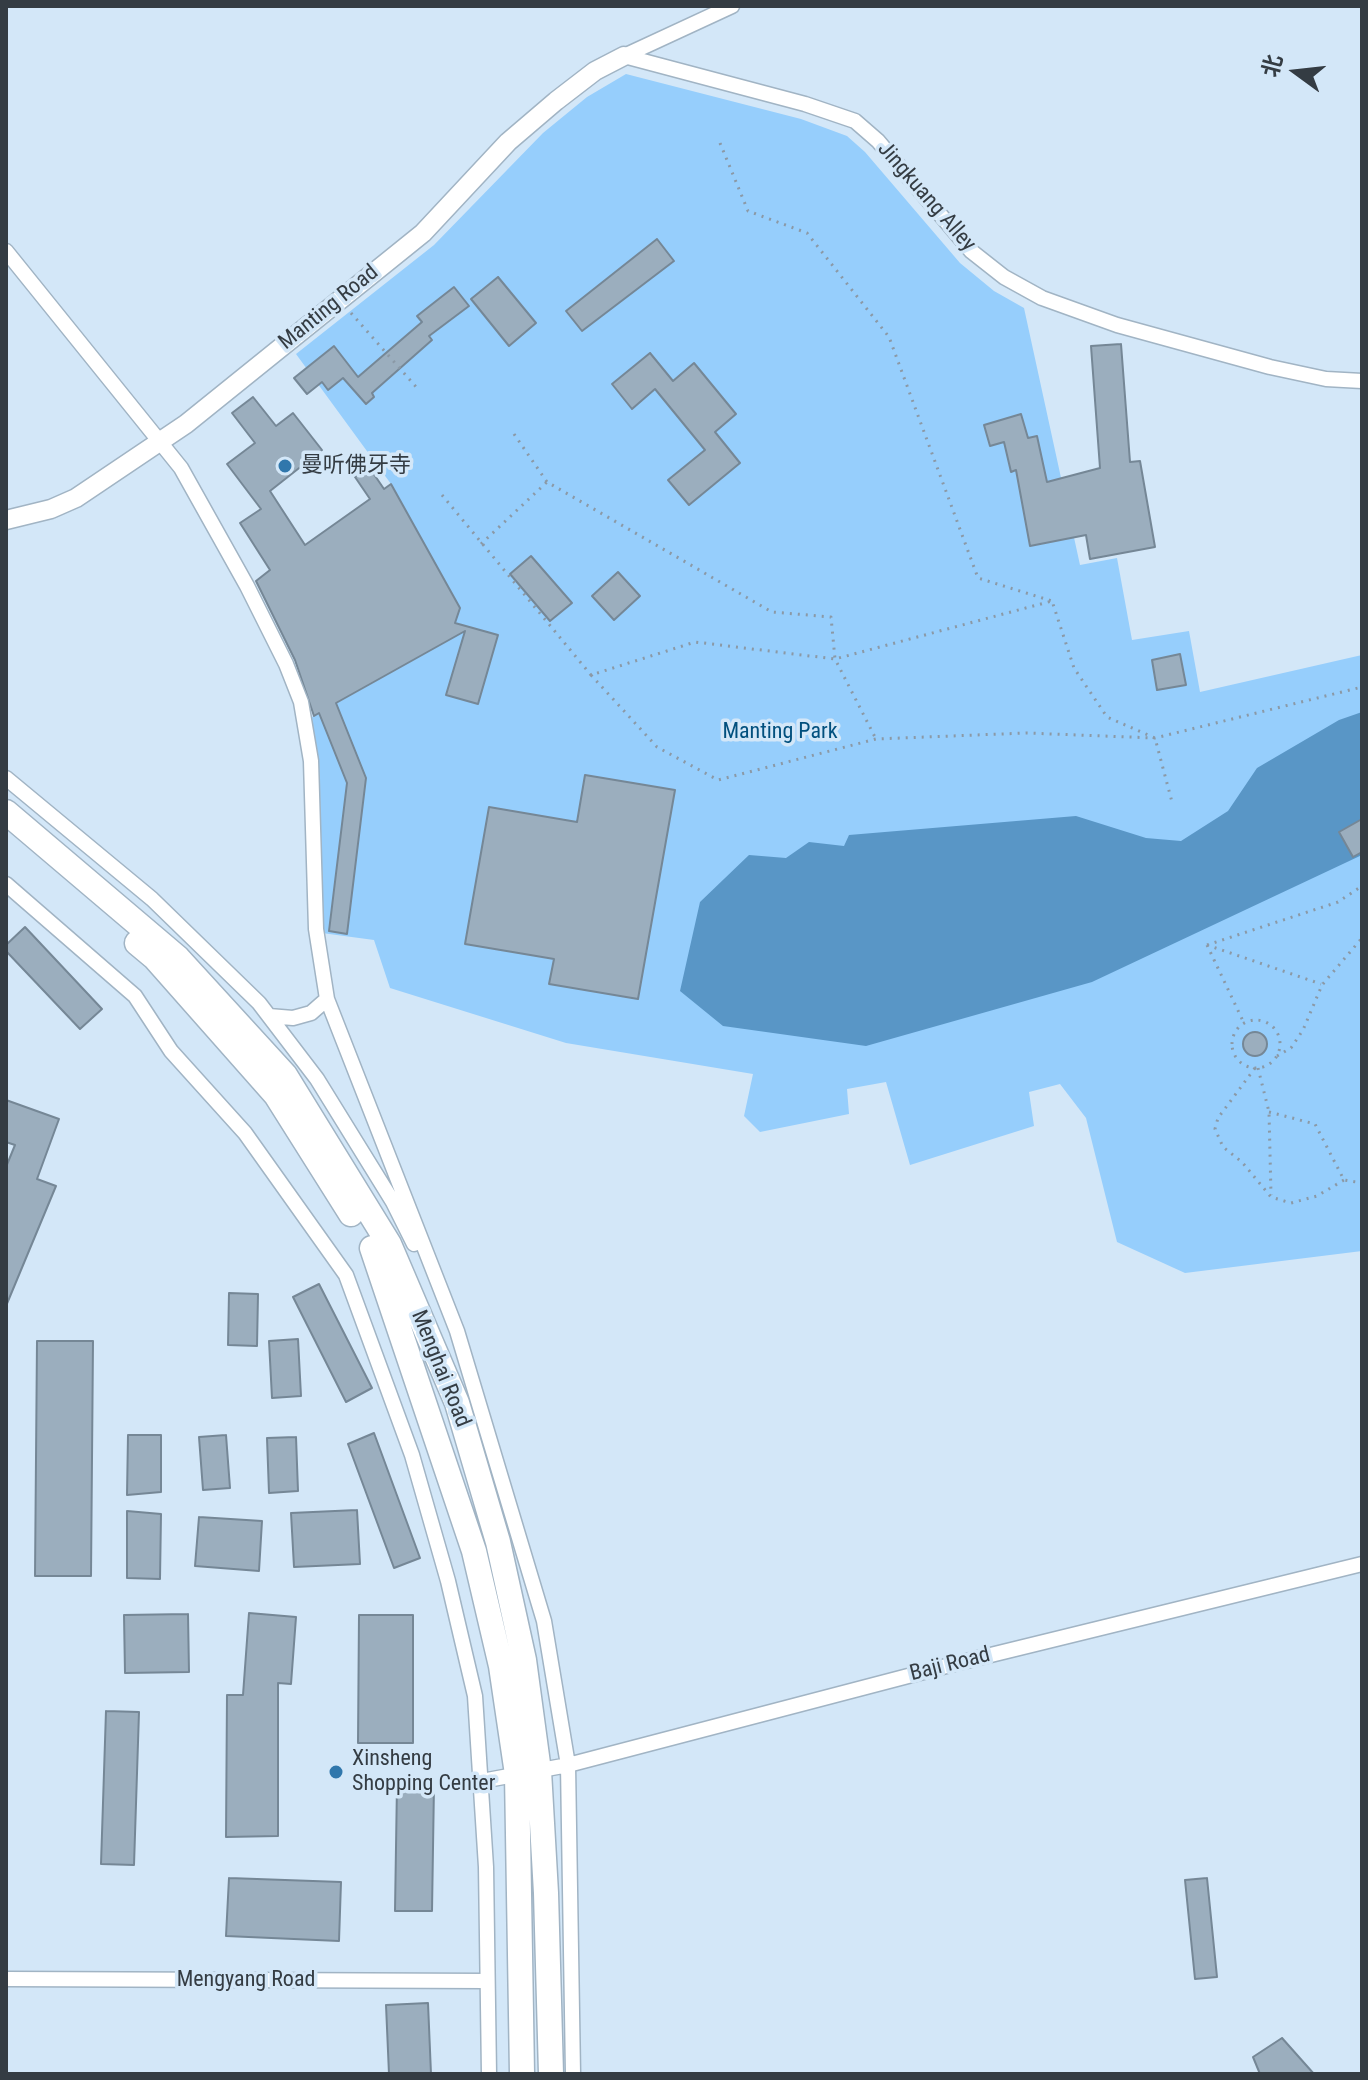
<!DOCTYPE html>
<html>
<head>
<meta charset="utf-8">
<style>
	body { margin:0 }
	#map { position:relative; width:1368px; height:2080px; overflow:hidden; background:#d3e7f8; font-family:"Roboto Condensed","Noto Sans SC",sans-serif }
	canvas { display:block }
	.frame { position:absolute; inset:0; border:8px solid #343c43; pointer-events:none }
	.north { position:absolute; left:1256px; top:32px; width:80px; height:80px; -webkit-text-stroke:6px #d3e7f8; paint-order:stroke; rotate:285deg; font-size:22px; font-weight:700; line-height:32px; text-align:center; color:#343c43 }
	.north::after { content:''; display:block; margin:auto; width:28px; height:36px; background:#343c43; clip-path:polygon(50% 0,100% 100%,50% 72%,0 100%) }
</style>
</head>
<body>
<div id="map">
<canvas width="1368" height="2080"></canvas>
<div class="frame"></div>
<div class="north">北</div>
</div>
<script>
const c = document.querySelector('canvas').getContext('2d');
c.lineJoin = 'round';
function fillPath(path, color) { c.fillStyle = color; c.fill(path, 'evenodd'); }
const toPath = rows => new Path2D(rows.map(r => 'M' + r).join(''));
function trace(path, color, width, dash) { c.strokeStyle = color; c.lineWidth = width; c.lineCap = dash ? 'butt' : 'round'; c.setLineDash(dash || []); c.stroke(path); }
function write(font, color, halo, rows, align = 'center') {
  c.font = font + ' "Roboto Condensed","Noto Sans SC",sans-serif'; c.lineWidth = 7; c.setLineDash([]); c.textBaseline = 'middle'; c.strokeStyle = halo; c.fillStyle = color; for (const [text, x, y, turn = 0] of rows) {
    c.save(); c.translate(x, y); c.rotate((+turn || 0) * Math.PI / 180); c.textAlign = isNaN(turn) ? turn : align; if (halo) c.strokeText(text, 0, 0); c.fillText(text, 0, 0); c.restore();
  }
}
fillPath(toPath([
	[626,74,801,119,847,136,865,152,960,263,994,291,1024,308,1080,565,1117,558,1132,640,1189,631,1200,692,1362,655,1362,1251,1185,1273,1117,1242,1086,1118,1060,1084,1029,1092,1034,1126,910,1165,886,1082,847,1089,849,1114,760,1132,744,1116,753,1074,566,1043,390,988,374,940,322,933,312,717,449,640,460,608,391,484,296,354,434,245,543,133,587,97]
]), '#96cefc');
fillPath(toPath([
	[1362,712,1362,855,1092,982,866,1046,723,1026,680,991,700,902,749,855,786,858,809,842,844,846,849,835,1076,816,1146,838,1181,841,1228,811,1257,768,1339,720]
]), '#5996c6');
const building = toPath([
	[657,239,674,261,582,331,566,311,657,239],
	[498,277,536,323,509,346,471,299,498,277],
	[454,287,469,306,429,336,432,340,372,393,374,397,366,404,343,378,328,390,322,382,307,394,294,378,334,346,358,377,422,322,417,316,454,287],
	[1121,344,1130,462,1140,461,1155,547,1090,559,1086,535,1030,546,1016,470,1011,472,1004,442,990,446,984,425,1021,414,1028,438,1037,436,1047,482,1100,468,1091,346,1121,344],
	[650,353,673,381,694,363,736,414,715,432,740,463,689,505,668,480,705,450,655,389,632,409,612,384,650,353],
	[253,397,276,426,293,413,322,450,270,491,305,545,370,499,355,477,369,467,384,489,391,484,460,608,455,623,498,635,478,704,446,695,465,631,336,703,366,778,347,934,329,931,347,783,319,713,314,716,295,660,256,581,270,570,240,523,261,509,227,464,255,443,232,413,253,397],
	[531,556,572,603,550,621,510,574,531,556],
	[618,572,640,596,614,620,592,596,618,572],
	[1180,654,1186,685,1157,690,1152,660,1180,654],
	[585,775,675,790,638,999,549,984,554,959,465,944,489,807,577,822,585,775],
	[1362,819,1362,852,1353,857,1339,832,1362,819],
	[25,927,102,1009,80,1029,6,951,6,945,25,927],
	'1243 1044a12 12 0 1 1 24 0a12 12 0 1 1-24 0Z',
	[6,1100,59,1119,37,1179,56,1186,6,1306,6,1167,15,1145,6,1142,6,1100],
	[319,1284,372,1388,346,1402,293,1297,319,1284],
	[229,1293,258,1294,257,1346,228,1345,229,1293],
	[298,1339,301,1396,272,1398,269,1341,298,1339],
	[37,1341,93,1341,91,1576,35,1576,37,1341],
	[374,1433,420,1558,394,1568,348,1444,374,1433],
	[128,1435,161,1435,161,1492,127,1495,128,1435],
	[226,1435,230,1488,203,1490,199,1437,226,1435],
	[296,1437,298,1491,269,1493,267,1438,296,1437],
	[357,1510,360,1564,294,1567,291,1513,357,1510],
	[127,1511,161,1514,160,1579,127,1578,127,1511],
	[199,1517,262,1521,259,1571,195,1566,199,1517],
	[249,1613,296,1617,291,1684,278,1683,278,1836,226,1837,227,1695,243,1695,249,1613],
	[188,1614,189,1672,125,1673,124,1615,188,1614],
	[359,1615,413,1615,413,1743,358,1743,359,1615],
	[106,1711,139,1712,134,1865,101,1864,106,1711],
	[397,1784,434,1785,432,1911,395,1911,397,1784],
	[229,1878,341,1882,339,1941,226,1936,229,1878],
	[1207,1878,1217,1977,1195,1979,1185,1880,1207,1878],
	[428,2003,431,2074,389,2074,386,2005,428,2003],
	[1282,2038,1314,2074,1260,2074,1253,2057,1282,2038]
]);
fillPath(building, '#9baebe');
trace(building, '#758796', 2);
const minor = toPath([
	[624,56,805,104,855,121,878,141,971,251,1004,277,1042,298,1117,325,1270,367,1326,379,1362,381],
	[624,56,732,6],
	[6,251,181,468,247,586,286,664,301,702,311,761,316,929,327,999,457,1331,544,1621,568,1765,573,2074],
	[6,778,152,899,259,1003,317,1079,393,1202,414,1244],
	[6,884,135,996,171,1051,245,1133,346,1275,412,1455,448,1581,475,1696,486,1867,489,2074],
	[269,1016,293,1018,311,1013,327,999],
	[482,1781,568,1765,954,1664,1362,1564],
	[6,1979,487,1981]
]);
const tertiary = toPath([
	[6,520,51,509,76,498,186,424,423,233,508,142,556,101,595,71,624,56]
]);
const trunk = toPath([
	[6,812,178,958,285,1075,389,1244,457,1403,498,1542,524,1660,539,1771,546,1893,551,2074],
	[137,943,155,958,276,1095,351,1214],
	[372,1248,474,1551,501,1666,517,1774,522,2074]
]);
trace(minor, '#a1b4c4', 17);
trace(tertiary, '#a1b4c4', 21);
trace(trunk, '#a1b4c4', 27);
trace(toPath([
	[720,143,748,211,807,233,889,337,978,578,1052,601],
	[351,313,417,388],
	[514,434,547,482,772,612,831,617,835,659,876,739],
	[442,495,591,675,695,642,835,659,1052,601,1074,668,1107,717,1155,738,1172,802],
	[481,544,547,482],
	[591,675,657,747,718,780,876,739,1026,733,1155,738,1362,687],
	[1207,945,1338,902,1362,886],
	[1207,945,1321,984],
	[1207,945,1243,1021],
	'1232 1044a24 24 0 1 1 48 0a24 24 0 1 1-48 0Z',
	[1277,1056,1291,1048,1303,1030,1322,985,1362,938],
	[1255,1068,1218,1118,1215,1129,1223,1147,1242,1162,1271,1197,1291,1203,1317,1196,1344,1180],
	[1258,1068,1269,1112,1271,1195],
	[1269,1112,1315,1124,1344,1180,1362,1183]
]), '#8b99a6', 3, [2, 6]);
trace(minor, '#fff', 14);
trace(tertiary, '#fff', 18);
trace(trunk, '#fff', 24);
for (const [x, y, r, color] of [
	[285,466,8,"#3077ac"],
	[336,1772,8,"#3077ac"]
]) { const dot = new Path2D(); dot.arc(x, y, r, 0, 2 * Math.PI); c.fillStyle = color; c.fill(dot); trace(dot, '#d3e7f8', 3); }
write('22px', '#343c43', '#d3e7f8', [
	["Jingkuang Alley",926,197,49],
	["Manting Road",329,308,-39],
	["Menghai Road",440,1369,68],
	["Baji Road",950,1665,-14],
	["Mengyang Road",246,1980]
]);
write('22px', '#343c43', '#d3e7f8', [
	["曼听佛牙寺",301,466],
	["Xinsheng",352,1759],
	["Shopping Center",352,1784]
], 'left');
write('22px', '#02507e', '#d3e7f8', [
	["Manting Park",780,732]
]);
</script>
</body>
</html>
